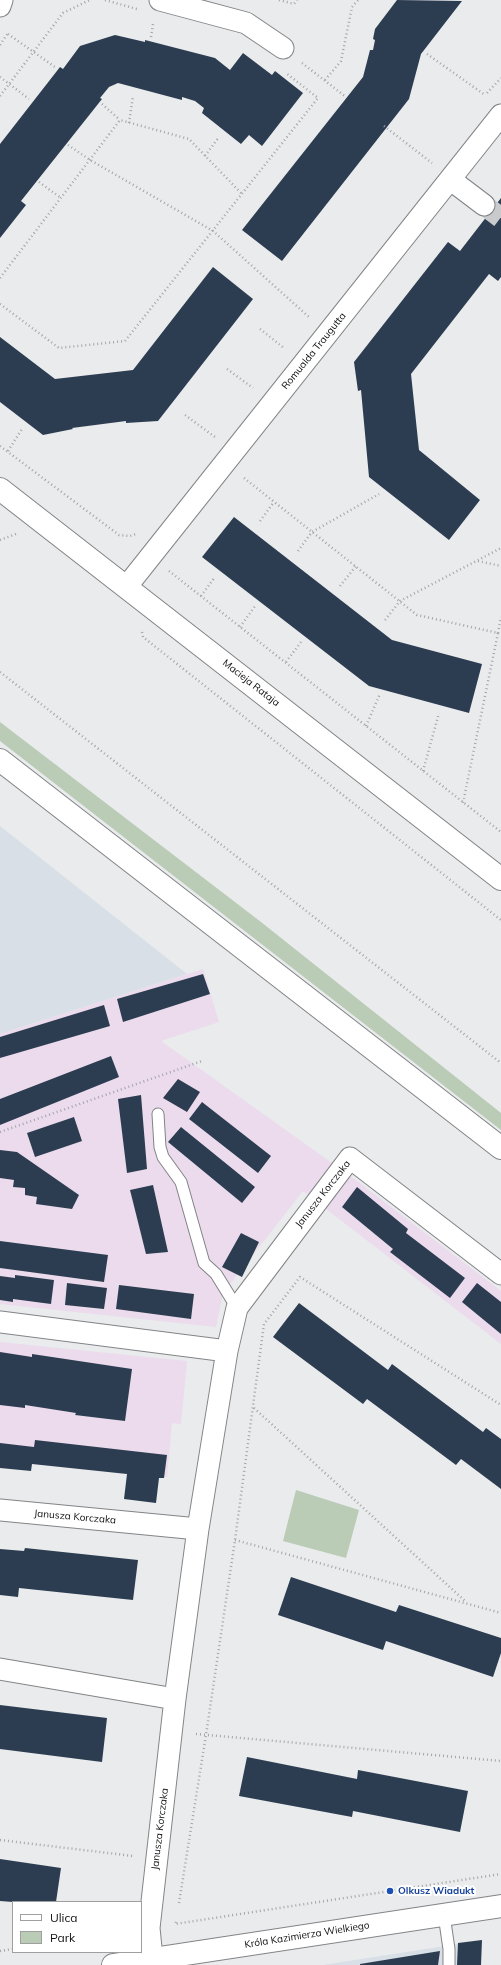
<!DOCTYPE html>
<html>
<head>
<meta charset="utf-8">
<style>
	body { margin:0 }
	#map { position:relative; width:501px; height:1965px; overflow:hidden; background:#e9ebed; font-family:Mulish,sans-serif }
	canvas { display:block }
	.legend { position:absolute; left:12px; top:1901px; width:130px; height:52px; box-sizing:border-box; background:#fff; border:1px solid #9f9f9f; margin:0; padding:5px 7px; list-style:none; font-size:12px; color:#0e0f10 }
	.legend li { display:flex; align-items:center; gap:8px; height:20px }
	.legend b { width:20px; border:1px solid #9f9f9f }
</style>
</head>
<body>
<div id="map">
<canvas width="501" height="1965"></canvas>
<ul class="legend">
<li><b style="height:5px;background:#fff"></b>Ulica</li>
<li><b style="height:11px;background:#bacbb6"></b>Park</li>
</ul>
</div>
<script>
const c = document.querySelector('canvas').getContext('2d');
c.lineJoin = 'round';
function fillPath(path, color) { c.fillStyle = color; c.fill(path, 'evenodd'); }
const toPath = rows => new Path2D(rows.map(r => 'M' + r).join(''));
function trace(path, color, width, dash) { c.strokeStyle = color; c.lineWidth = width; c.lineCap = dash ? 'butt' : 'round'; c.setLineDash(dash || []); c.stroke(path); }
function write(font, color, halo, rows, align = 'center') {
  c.font = font + ' Mulish,sans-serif'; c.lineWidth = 4; c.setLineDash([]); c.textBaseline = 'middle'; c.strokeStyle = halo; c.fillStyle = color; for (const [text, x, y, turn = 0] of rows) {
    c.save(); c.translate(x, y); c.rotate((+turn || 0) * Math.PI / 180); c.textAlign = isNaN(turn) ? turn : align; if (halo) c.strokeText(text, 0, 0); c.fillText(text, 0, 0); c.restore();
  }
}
fillPath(toPath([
	[0,826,187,974,0,1034],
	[458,1944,459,1965,323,1965]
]), '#d8dfe7');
fillPath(toPath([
	[203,969,219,1022,161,1041,357,1181,501,1291,501,1344,303,1191,223,1293,216,1327,0,1304,0,1034],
	[0,1342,187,1361,181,1424,172,1423,167,1477,0,1459]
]), '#ebdbed');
fillPath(toPath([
	[0,722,261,922,501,1113,501,1130,0,741],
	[296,1490,359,1510,346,1558,283,1541]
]), '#bacbb6');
fillPath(toPath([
	[397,0,462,1,421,54,409,99,282,261,242,230,363,77,370,50,373,50,375,40,373,39,375,29],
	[115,35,145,42,145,40,215,58,230,70,243,53,272,75,275,71,303,93,262,146,249,135,241,144,202,113,204,108,195,101,182,97,182,100,118,83,109,87,100,98,102,99,21,201,26,205,0,238,0,144,60,67,63,69,80,46],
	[501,198,501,277,498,281,489,274,411,374,419,450,480,500,449,540,369,477,361,390,358,391,354,362,448,242,460,251],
	[213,267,253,299,158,421,126,423,126,421,72,428,73,429,43,435,0,402,0,337,55,379,133,370],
	[234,517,392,640,482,664,469,713,369,686,202,557],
	[203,974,210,994,123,1022,117,999],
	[104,1005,110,1026,0,1058,0,1037],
	[111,1056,119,1077,0,1125,0,1099],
	[178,1079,200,1092,187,1112,163,1098],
	[141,1095,147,1169,127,1173,118,1099],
	[202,1102,271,1156,258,1173,189,1119],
	[74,1117,82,1141,35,1157,27,1133],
	[181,1127,255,1187,242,1203,168,1142],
	[0,1150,17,1152,79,1195,72,1209,36,1204,37,1197,25,1195,25,1188,13,1187,14,1180,0,1178],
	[153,1185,168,1252,146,1254,130,1190],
	[357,1187,408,1229,406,1233,465,1278,450,1298,390,1252,393,1249,342,1207],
	[241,1233,259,1242,242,1277,222,1267],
	[0,1241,108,1255,104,1282,0,1268],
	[15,1275,54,1280,51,1304,13,1299,13,1302,0,1300,0,1276,15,1278],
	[67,1283,107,1288,104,1309,65,1305],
	[477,1283,501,1302,501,1334,462,1302],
	[119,1285,194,1294,191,1319,116,1309],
	[299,1303,388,1370,392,1364,483,1432,486,1428,501,1439,501,1489,461,1459,456,1465,367,1399,363,1404,273,1337],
	[0,1352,32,1357,32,1354,132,1369,125,1421,75,1415,76,1413,25,1405,25,1408,0,1405],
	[35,1440,167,1455,164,1478,159,1478,156,1503,124,1499,127,1474,32,1464,31,1471,0,1468,0,1443,34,1447],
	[25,1548,138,1560,133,1600,19,1588,18,1597,0,1595,0,1549,24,1551],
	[291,1577,396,1612,399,1605,501,1638,501,1653,493,1677,386,1641,383,1650,278,1615],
	[0,1705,107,1718,102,1762,0,1749],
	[247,1757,357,1779,358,1770,468,1791,460,1832,353,1811,352,1817,239,1796],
	[0,1859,61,1868,56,1902,13,1902,0,1901],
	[482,1940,481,1965,457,1965,458,1943],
	[440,1951,438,1965,360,1965,360,1964]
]), '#2d3d51');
trace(toPath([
	[484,205,501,218]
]), '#c8cacc', 21, [21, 10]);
const service = toPath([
	[158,1114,160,1147,163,1157,181,1182,204,1263,216,1274,237,1308],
	[444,1915,449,1949,449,1965]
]);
const minor = toPath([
	[160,0,246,23,283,48],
	[0,6,2,0],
	[451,180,484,205],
	[127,586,501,115],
	[0,1322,227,1351],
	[0,1510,198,1529],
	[0,1669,175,1699],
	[152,1958,149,1928,175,1699,198,1529,227,1351,237,1308,350,1158,501,1274]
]);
const tertiary = toPath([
	[0,489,501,879],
	[113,1965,501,1906]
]);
const primary = toPath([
	[0,760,501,1148]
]);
trace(service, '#828486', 13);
trace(minor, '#828486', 23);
trace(tertiary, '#828486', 24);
trace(primary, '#828486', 24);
trace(toPath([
	[105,0,137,9],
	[279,0,294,4,297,0],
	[8,34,55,67],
	[151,37,153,24],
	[0,45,8,33],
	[427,54,485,95],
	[302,63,346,97],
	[0,77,29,99],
	[325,80,341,61,352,7,358,0],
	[487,93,501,78],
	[0,96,63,13,90,0],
	[102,104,120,120],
	[129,123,133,96],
	[384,126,432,163],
	[68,145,90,160,213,231,309,317],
	[205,156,219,137],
	[39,182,61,198],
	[0,278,120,120,189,139,242,194],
	[0,304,59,348,125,341,318,98,286,73],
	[260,329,284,348],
	[227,369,253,388],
	[185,415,215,437],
	[0,446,119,535,130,536,136,534],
	[8,451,22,429],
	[244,478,417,615,498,633,463,803],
	[260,521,274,502],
	[0,540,16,534],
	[298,551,312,532,379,494],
	[478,561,501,566],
	[169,571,501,832],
	[340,586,356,566],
	[201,596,215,577],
	[385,620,400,601,501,548],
	[240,627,255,606],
	[142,632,143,637,501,920],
	[498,633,501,617],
	[286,662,301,642],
	[0,672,501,1063],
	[366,726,380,694],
	[423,771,439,713],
	[0,1132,202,1061],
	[254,1408,465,1601],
	[235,1540,501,1613],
	[196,1734,501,1761],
	[0,1840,133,1856],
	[179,1903,206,1735,235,1540,264,1324,300,1277,501,1405],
	[176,1922,175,1924,501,1874],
	[0,1951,13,1949]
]), '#a4a5a7', 2.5, [1, 3]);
trace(service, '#fff', 11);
trace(minor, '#fff', 21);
trace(tertiary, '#fff', 22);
trace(primary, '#fff', 22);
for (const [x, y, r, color] of [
	[390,1891,4,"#1a4fb4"]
]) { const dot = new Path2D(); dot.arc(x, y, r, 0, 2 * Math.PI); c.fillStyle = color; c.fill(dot); trace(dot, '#fff', 1.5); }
write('10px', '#0e0f10', '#fff', [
	["Romualda Traugutta",314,351,-51],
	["Macieja Rataja",251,683,38],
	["Janusza Korczaka",323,1194,-52],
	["Janusza Korczaka",75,1517,5],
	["Janusza Korczaka",160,1829,-83],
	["Króla Kazimierza Wielkiego",307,1935,-9]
]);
write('bold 10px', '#164399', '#fff', [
	["Olkusz Wiadukt",398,1891]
], 'left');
</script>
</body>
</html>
